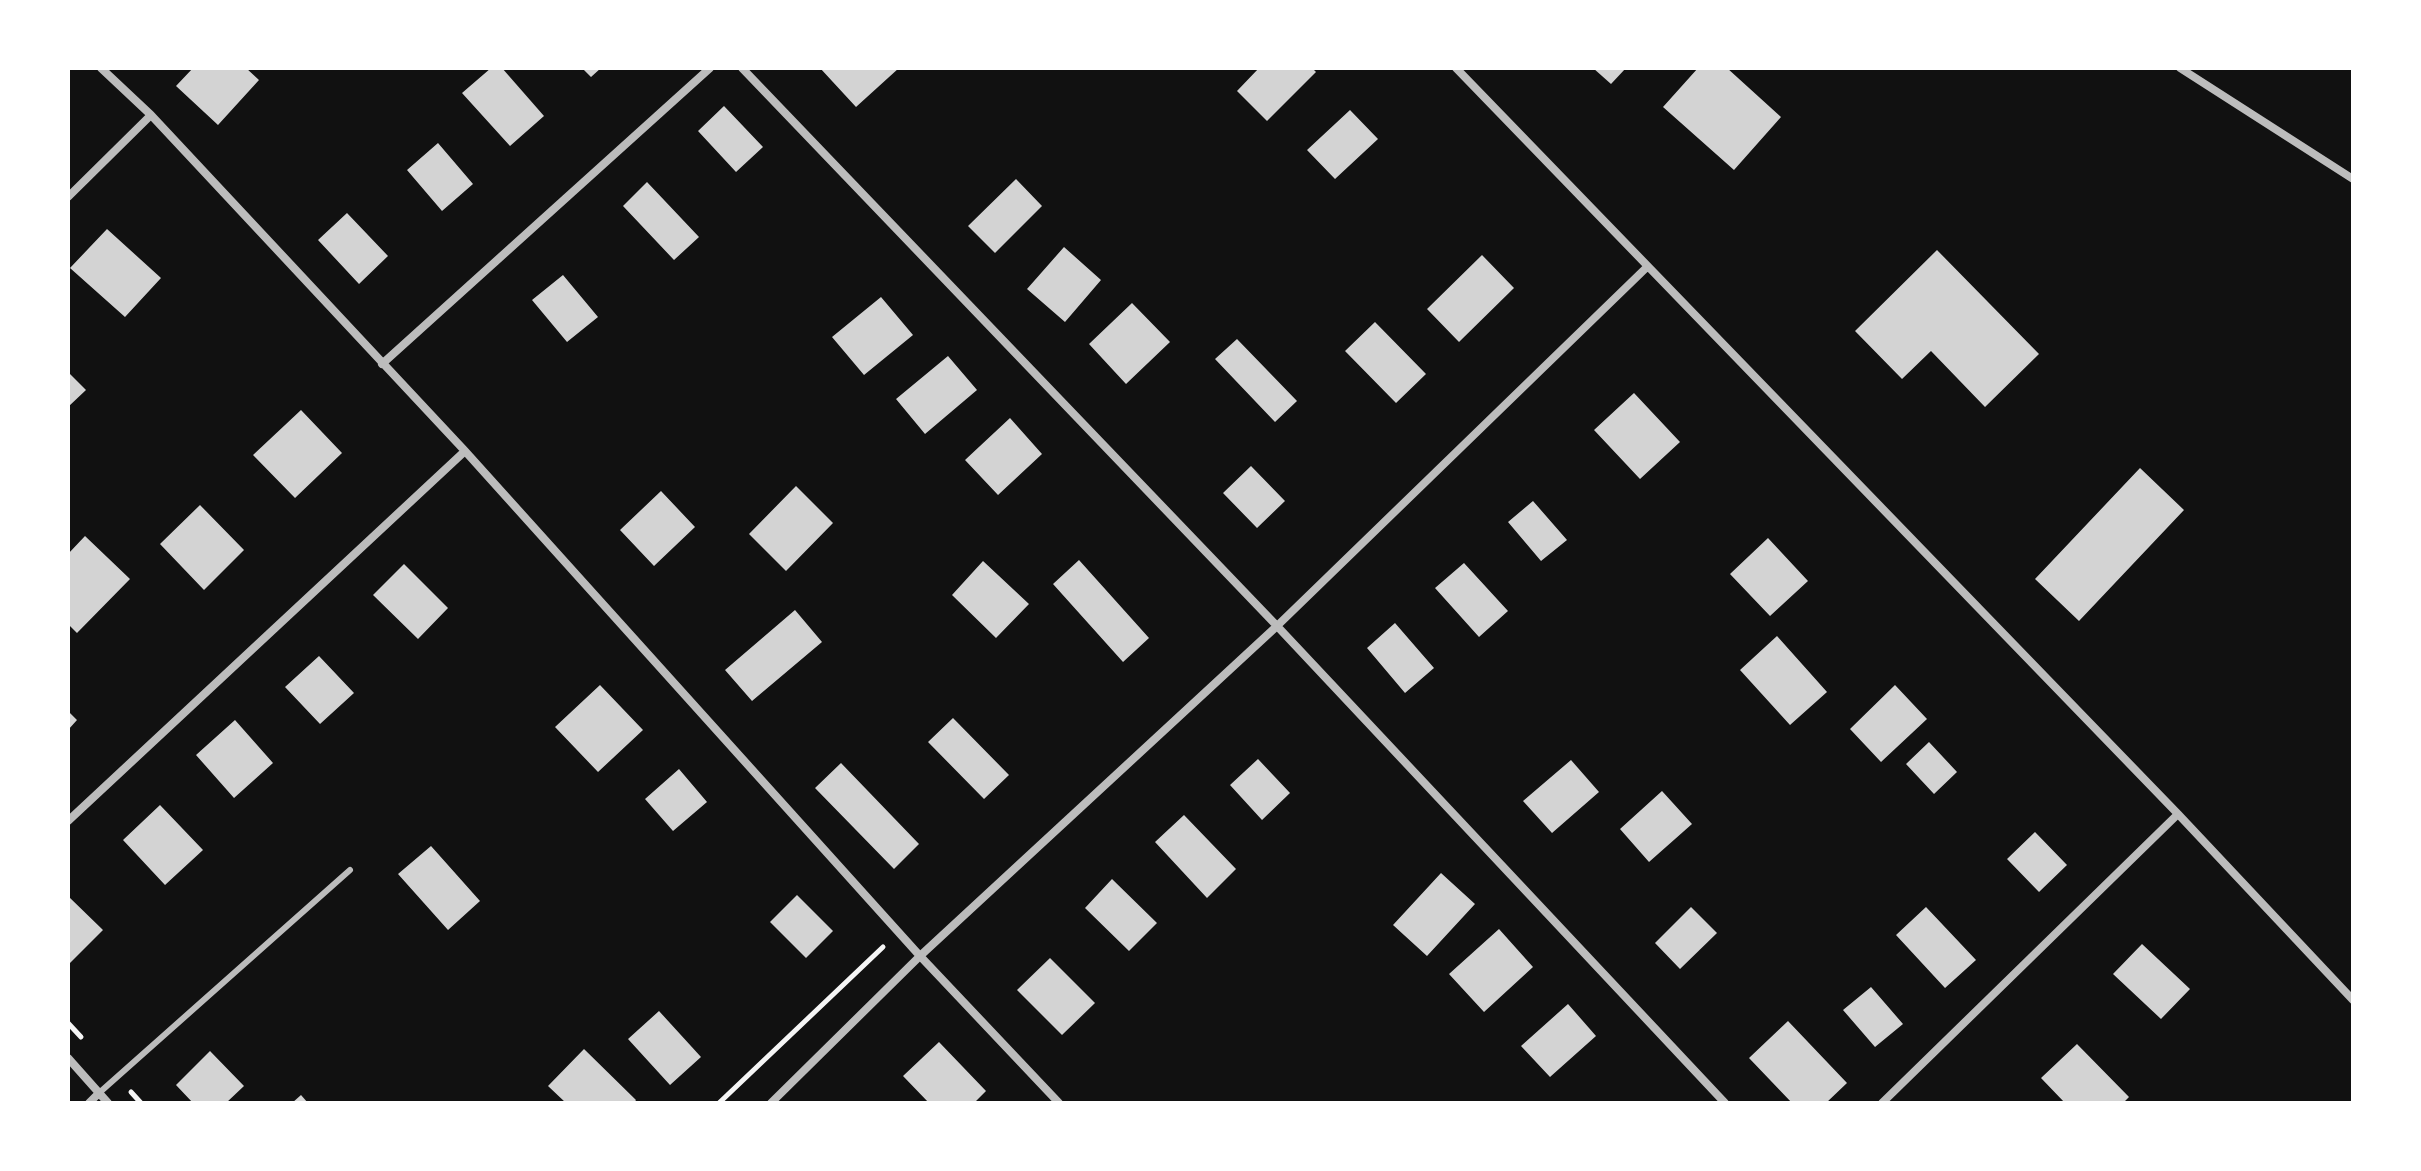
<!DOCTYPE html>
<html>
<head>
<meta charset="utf-8">
<style>
	body { margin:0 }
	#map { position:relative; width:2421px; height:1171px; overflow:hidden; background:#111; font-family:"Noto Sans",sans-serif }
	canvas { display:block }
	.frame { position:absolute; inset:0; border:70px solid #fff; pointer-events:none }
</style>
</head>
<body>
<div id="map">
<canvas width="2421" height="1171"></canvas>
<div class="frame"></div>
</div>
<script>
const c = document.querySelector('canvas').getContext('2d');
c.lineJoin = 'round';
function fillPath(path, color) { c.fillStyle = color; c.fill(path, 'evenodd'); }
const toPath = rows => new Path2D(rows.map(r => 'M' + r).join(''));
function trace(path, color, width, dash) { c.strokeStyle = color; c.lineWidth = width; c.lineCap = dash ? 'butt' : 'round'; c.setLineDash(dash || []); c.stroke(path); }
fillPath(toPath([
	[193,68,246,68,259,80,218,125,176,86],
	[491,68,502,68,544,116,510,146,462,93],
	[582,68,601,68,591,77],
	[820,68,899,68,856,107],
	[1259,68,1312,68,1316,72,1267,121,1237,91],
	[1593,68,1626,68,1611,84],
	[1698,68,1727,68,1781,117,1734,170,1663,107],
	[724,106,763,147,736,172,698,131],
	[1350,110,1378,139,1335,179,1307,150],
	[438,143,473,184,442,211,407,170],
	[1016,179,1042,206,995,253,968,226],
	[647,182,699,237,674,260,623,206],
	[347,213,388,256,359,284,318,240],
	[107,229,161,278,125,317,70,268],
	[1064,247,1101,280,1065,322,1027,289],
	[1937,250,2039,354,1985,407,1931,351,1902,379,1855,331],
	[1482,255,1514,288,1459,342,1427,309],
	[563,275,598,317,567,342,532,300],
	[881,297,913,335,864,375,832,337],
	[1132,303,1170,342,1126,384,1089,344],
	[1375,322,1426,374,1396,403,1345,351],
	[1237,339,1297,401,1275,422,1215,359],
	[948,356,977,390,925,434,896,399],
	[68,372,86,390,68,407],
	[1634,393,1680,442,1640,479,1594,430],
	[301,410,342,453,295,498,253,455],
	[1010,418,1042,454,998,495,965,460],
	[1251,466,1285,501,1257,528,1223,493],
	[2140,468,2184,510,2079,621,2035,579],
	[796,486,833,523,786,571,749,534],
	[661,491,695,527,654,566,620,530],
	[1533,501,1567,540,1541,561,1508,522],
	[200,505,244,550,204,590,160,544],
	[85,536,130,579,77,633,68,624,68,554],
	[1768,538,1808,581,1770,616,1730,574],
	[1079,560,1149,638,1123,662,1053,584],
	[983,561,1029,604,996,638,952,595],
	[1464,563,1508,611,1479,637,1435,588],
	[404,564,448,608,418,639,373,595],
	[795,610,822,642,752,701,725,670],
	[1395,623,1434,668,1405,693,1367,648],
	[1777,636,1827,692,1790,725,1740,670],
	[319,656,354,693,320,724,285,687],
	[600,685,643,730,598,772,555,727],
	[1895,685,1927,719,1881,762,1850,729],
	[68,711,77,720,68,730],
	[953,718,1009,775,984,799,928,742],
	[235,720,273,763,234,798,196,755],
	[1929,742,1957,772,1934,794,1906,764],
	[1258,759,1290,793,1262,820,1230,785],
	[1571,760,1599,792,1552,833,1523,801],
	[841,763,919,844,894,869,815,788],
	[679,769,707,802,673,831,645,799],
	[1662,791,1692,824,1649,862,1620,829],
	[160,805,203,850,165,885,123,840],
	[1184,815,1236,869,1207,898,1155,842],
	[2035,832,2067,865,2039,892,2007,859],
	[431,846,480,901,448,930,398,874],
	[1441,873,1475,904,1427,956,1393,925],
	[1112,879,1157,923,1129,951,1085,908],
	[797,895,833,931,806,958,770,922],
	[68,896,103,930,70,963,68,961],
	[1691,907,1717,933,1680,969,1655,943],
	[1926,907,1976,960,1945,988,1896,935],
	[1499,929,1533,967,1484,1012,1449,974],
	[2142,944,2190,989,2161,1019,2113,974],
	[1050,958,1095,1003,1062,1035,1017,990],
	[1871,987,1903,1024,1875,1047,1843,1010],
	[1568,1004,1596,1036,1550,1077,1521,1046],
	[659,1011,701,1057,670,1085,628,1039],
	[1788,1021,1847,1083,1826,1103,1792,1103,1749,1058],
	[939,1042,986,1091,974,1103,929,1103,903,1076],
	[2077,1044,2129,1097,2123,1103,2065,1103,2041,1078],
	[584,1049,636,1100,634,1103,566,1103,548,1086],
	[210,1051,244,1086,226,1103,193,1103,176,1085],
	[301,1095,308,1103,292,1103]
]), '#d3d3d3');
trace(toPath([
	[68,1023,81,1037],
	[131,1092,141,1103],
	[719,1103,883,947]
]), '#f5f5f5', 5);
trace(toPath([
	[99,1093,350,870]
]), '#bcbcbc', 6);
trace(toPath([
	[101,68,151,115,465,451,920,956,1059,1103],
	[742,68,1277,626,1725,1103],
	[1456,68,2178,814,2353,1000],
	[2180,68,2353,179],
	[68,197,151,115],
	[382,364,710,68],
	[68,821,465,451],
	[68,1058,108,1103],
	[89,1103,99,1093],
	[771,1103,920,956,1277,626,1647,267],
	[1882,1103,2178,814]
]), '#bcbcbc', 8);
</script>
</body>
</html>
